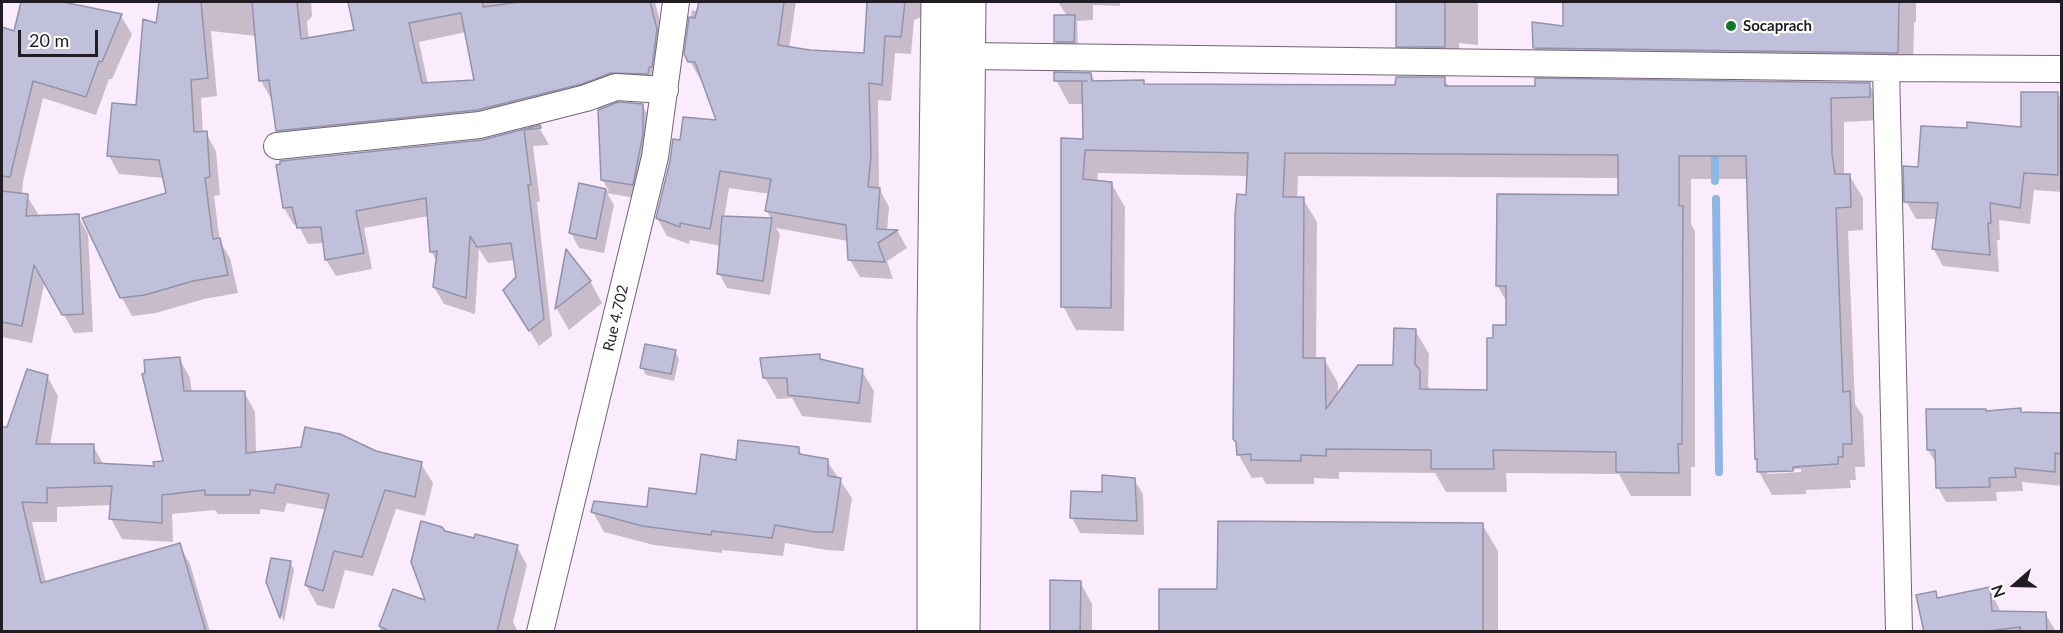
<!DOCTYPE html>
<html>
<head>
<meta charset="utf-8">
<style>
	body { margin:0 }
	#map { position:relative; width:2063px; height:633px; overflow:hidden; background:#faebfd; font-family:Lato,sans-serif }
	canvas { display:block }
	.frame { position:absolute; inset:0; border:3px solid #211b23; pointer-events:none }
	.north { position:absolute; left:1985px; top:555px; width:60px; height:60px; -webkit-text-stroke:4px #fff; paint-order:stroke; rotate:250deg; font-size:16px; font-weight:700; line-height:24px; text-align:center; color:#211b23 }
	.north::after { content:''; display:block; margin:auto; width:21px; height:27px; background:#211b23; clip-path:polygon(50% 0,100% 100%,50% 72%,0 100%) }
	.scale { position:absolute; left:18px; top:30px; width:80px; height:27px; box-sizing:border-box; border:3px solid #211b23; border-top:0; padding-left:8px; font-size:18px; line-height:21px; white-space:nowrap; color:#211b23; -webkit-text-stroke:4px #fff; paint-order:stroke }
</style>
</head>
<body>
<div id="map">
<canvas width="2063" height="633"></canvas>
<div class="frame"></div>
<div class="north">N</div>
<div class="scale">20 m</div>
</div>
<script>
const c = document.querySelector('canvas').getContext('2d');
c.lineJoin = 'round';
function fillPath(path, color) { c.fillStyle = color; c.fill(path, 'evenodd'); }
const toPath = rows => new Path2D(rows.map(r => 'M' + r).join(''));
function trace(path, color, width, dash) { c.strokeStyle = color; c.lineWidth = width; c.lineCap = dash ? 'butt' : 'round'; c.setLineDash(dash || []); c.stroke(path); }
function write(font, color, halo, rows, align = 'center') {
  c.font = font + ' Lato,sans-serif'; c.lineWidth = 4.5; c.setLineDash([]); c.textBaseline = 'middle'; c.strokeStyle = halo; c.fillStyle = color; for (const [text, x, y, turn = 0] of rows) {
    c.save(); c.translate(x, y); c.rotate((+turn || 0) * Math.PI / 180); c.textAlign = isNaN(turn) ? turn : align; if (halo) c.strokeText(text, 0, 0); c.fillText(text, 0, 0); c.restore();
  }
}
fillPath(toPath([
	[23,2,55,2,121,16,132,34,112,79,109,79,96,115,43,98,23,181,22,195,27,196,38,214,37,217,78,216,88,234,93,332,74,333,45,280,32,343,2,337,2,29,15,32],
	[161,2,311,2,312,16,307,22,309,40,356,32,350,2,657,2,655,2,667,49,662,85,288,149,277,131,273,99,271,99,261,81,256,36,211,31,217,96,201,98,203,133,206,133,216,151,220,195,214,196,220,242,230,258,238,293,204,299,156,313,132,316,122,298,168,195,164,178,119,174,109,156,137,107],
	[466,32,476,81,428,84,419,42],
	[700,2,796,2,789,49,865,54,873,2,931,2,930,14,914,20,911,54,895,53,891,101,878,100,879,188,889,207,887,231,898,232,907,248,887,261,893,279,860,277,850,260,848,241,776,228,780,234,770,295,727,288,719,273,721,246,690,240,689,244,667,236,657,218,682,142,719,122,703,79,700,79,686,54,692,10,699,12],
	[729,188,770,194,766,210,772,220,724,218],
	[1058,2,1120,2,1120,6,1093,5,1093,20,1077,21,1078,49,1060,49,1056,42,1067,16],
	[1398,2,1478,2,1478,45,1459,43,1459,73,1413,72,1397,46],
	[1564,2,1916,2,1916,22,1914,22,1913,79,1550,74,1535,48,1564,27],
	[1090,74,1095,82,1143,82,1145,85,1397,87,1444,79,1449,87,1869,84,1882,108,1883,120,1844,122,1844,175,1849,175,1863,198,1863,230,1848,231,1855,404,1863,416,1865,467,1855,467,1856,480,1850,480,1851,488,1806,490,1806,494,1772,495,1759,472,1756,459,1748,179,1691,179,1691,224,1695,231,1695,467,1691,467,1691,496,1631,496,1619,474,1506,473,1507,492,1446,492,1435,473,1339,472,1339,479,1314,478,1314,484,1266,484,1262,477,1252,478,1238,454,1248,176,1098,173,1097,182,1111,183,1125,207,1124,331,1076,330,1063,306,1084,140,1084,104,1069,104,1056,80],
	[1298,176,1619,178,1619,197,1497,285,1508,304,1508,326,1494,339,1488,391,1431,391,1428,386,1429,354,1415,330,1395,367,1338,395,1338,383,1324,359,1316,360,1317,222,1303,199,1297,199],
	[1801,469,1801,472,1767,474,1767,471],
	[2057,93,2062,100,2062,192,2034,190,2030,224,1999,220,2000,240,1997,240,1999,272,1943,266,1933,248,1937,219,1916,219,1906,201,1919,169,1968,130,2023,128],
	[642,105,650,119,640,199,607,193,614,205,604,253,579,248,571,233,580,185,609,191,602,179],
	[539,127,549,145,533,146,540,201,537,202,552,336,539,346,515,307,518,278,515,260,488,263,479,249,475,314,444,304,434,287,437,262,431,251,429,216,364,228,372,269,336,276,326,260,325,243,308,244,298,224,294,225,284,208,277,166,482,141],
	[567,253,590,281,602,303,569,330,557,309],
	[675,352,679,359,674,381,646,375,642,367],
	[819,356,823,362,862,371,874,391,871,423,802,416,792,398,777,399,765,378],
	[179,358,190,378,192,393,244,392,255,412,256,453,376,452,421,464,433,483,425,516,396,509,373,576,345,570,334,609,317,605,306,585,327,510,287,503,284,512,260,509,260,514,218,514,215,510,172,514,173,542,122,539,111,519,112,505,57,507,57,522,32,522,46,583,179,545,190,564,210,632,2,632,2,428,8,429,47,376,58,396,50,446,93,446,104,465,155,467,165,463],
	[1986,412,2060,415,2062,418,2062,486,2022,482,2023,491,1996,492,1997,501,1946,502,1938,488,1937,465,1928,450],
	[798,448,803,457,827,461,852,498,844,551,827,550,785,543,783,556,722,550,722,553,654,545,604,532,593,512,648,508,697,495,738,462],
	[1134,479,1143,494,1144,535,1080,533,1072,518,1104,494],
	[1482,524,1498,551,1498,632,1161,632],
	[444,533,517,547,527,565,513,622,518,632,379,632,394,591,427,602],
	[290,562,294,570,284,622,268,582],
	[1080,582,1092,604,1092,632,1051,632],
	[1990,589,2001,613,2045,613,2056,632,1924,632,1935,592,1939,600]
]), '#0003');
trace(toPath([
	[1715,145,1715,181],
	[1716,199,1719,472]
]), '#8cb7e4', 8);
const building = toPath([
	[21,2,63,2,122,14,102,62,99,61,86,97,33,81,10,177,2,176,2,27,14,31,21,2],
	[159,2,201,2,208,78,191,80,194,132,207,131,210,177,205,178,213,239,220,238,228,275,193,281,145,295,120,298,82,218,166,193,159,160,107,156,112,103,136,105,143,19,156,23,159,2],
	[252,2,297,2,301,39,354,30,348,2,483,2,483,7,520,2,650,2,657,29,652,67,649,67,648,74,611,73,582,84,477,110,276,131,269,80,259,81,252,2],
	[461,13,474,80,422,83,409,23,461,13],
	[699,2,784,2,778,45,810,50,864,53,867,2,905,2,901,37,885,36,882,85,869,83,871,156,868,187,880,188,877,229,898,230,878,243,885,262,848,260,846,225,765,211,771,179,720,171,710,229,680,223,680,227,656,218,670,161,673,139,680,140,683,117,716,120,695,62,688,62,684,54,689,17,695,18,699,2],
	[1396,2,1445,2,1445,47,1396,47,1396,2],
	[1563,2,1899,2,1898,53,1533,48,1532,22,1563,26,1563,2],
	[1054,15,1075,15,1074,42,1054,42,1054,15],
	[1054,72,1091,73,1092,81,1144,80,1144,84,1395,85,1396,77,1445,77,1445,86,1535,86,1535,78,1870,83,1870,97,1831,98,1832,154,1835,174,1850,174,1851,207,1836,208,1843,392,1850,391,1852,444,1843,444,1843,457,1838,457,1838,464,1793,467,1793,471,1757,472,1757,459,1755,459,1746,156,1679,156,1679,206,1683,206,1682,444,1678,444,1679,473,1616,472,1616,452,1493,450,1494,469,1431,469,1431,450,1326,449,1326,456,1301,455,1301,461,1251,460,1251,454,1237,455,1236,442,1233,439,1235,215,1237,194,1246,195,1248,153,1085,150,1083,179,1112,182,1111,308,1061,307,1061,138,1083,139,1082,81,1087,81,1054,81,1054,72],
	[1285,153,1618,155,1618,195,1497,194,1496,286,1506,286,1506,325,1493,325,1493,338,1487,338,1487,390,1420,389,1420,370,1415,364,1416,329,1394,328,1393,365,1358,365,1326,409,1325,358,1303,358,1304,197,1283,197,1285,153],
	[2021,92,2058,92,2058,175,2024,173,2020,208,1990,203,1991,223,1988,223,1990,255,1932,249,1938,203,1904,202,1903,166,1918,167,1921,126,1967,128,1967,122,2021,127,2021,92],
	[618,102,643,104,643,134,633,185,601,180,598,110,618,102],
	[540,125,541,128,524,130,531,185,528,185,544,319,529,331,503,290,516,277,511,243,477,247,470,236,466,298,433,287,437,251,430,252,426,198,356,211,364,253,325,260,321,227,297,228,292,207,283,208,276,165,280,164,280,161,482,140,540,125],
	[579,183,606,189,596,239,569,233,579,183],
	[2,191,28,194,26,216,79,214,83,314,62,315,34,265,22,326,2,322,2,191],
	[722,216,772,218,763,281,717,274,722,216],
	[566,249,591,281,555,309,566,249],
	[645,344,676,350,671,374,640,368,645,344],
	[820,354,820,359,863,369,859,403,788,395,787,378,763,378,760,358,820,354],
	[180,357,184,391,245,391,246,453,301,447,305,427,340,434,376,451,422,462,415,497,385,490,362,557,334,551,323,591,305,585,329,494,276,484,274,493,250,490,250,495,205,495,205,490,162,495,162,523,109,519,112,486,47,488,47,503,22,502,41,583,180,543,206,632,2,632,2,427,7,427,27,369,48,375,36,444,94,444,94,463,154,466,153,462,163,461,142,374,145,373,144,360,180,357],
	[2021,408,2021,412,2061,413,2061,454,2055,453,2055,472,2015,468,2016,477,1989,478,1990,487,1936,488,1935,450,1927,450,1926,409,1986,409,1986,411,2021,408],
	[738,440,799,447,799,454,828,459,828,476,841,478,833,532,815,532,775,525,772,538,712,531,711,535,642,526,591,512,594,501,647,507,649,488,696,494,701,454,736,460,738,440],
	[1102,475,1135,478,1137,521,1070,518,1071,491,1102,492,1102,475],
	[421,521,442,527,445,531,474,538,475,534,518,545,497,632,391,632,379,626,393,589,425,600,411,562,421,521],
	[1218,521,1483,523,1483,632,1159,632,1159,589,1217,589,1218,521],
	[271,558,291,561,280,618,266,582,271,558],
	[1050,580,1081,581,1080,632,1050,632,1050,580],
	[1990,587,1992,611,2046,612,2047,632,2020,632,2020,627,1982,632,1924,632,1916,595,1936,591,1937,598,1990,587]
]);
fillPath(building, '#c0c0da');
trace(building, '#9292aa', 1.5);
const minor = toPath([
	[969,56,1886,68],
	[277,146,480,125,586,98,616,87,665,90],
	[540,632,655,157,676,2],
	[1899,632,1886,68,2062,69]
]);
const highway = toPath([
	[934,632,934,323,938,2],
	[963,632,969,2]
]);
trace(minor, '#726376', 28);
trace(highway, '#726376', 35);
trace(minor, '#fff', 26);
trace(highway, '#fff', 33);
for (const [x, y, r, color] of [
	[1731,26,6,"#0f772a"]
]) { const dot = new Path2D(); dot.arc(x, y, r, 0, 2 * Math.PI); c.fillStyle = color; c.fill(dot); trace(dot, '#fff', 2); }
write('bold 15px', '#211b23', '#fff', [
	["Socaprach",1743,26]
], 'left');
write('15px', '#211b23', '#fff', [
	["Rue 4.702",616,318,-77]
]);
</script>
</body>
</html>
